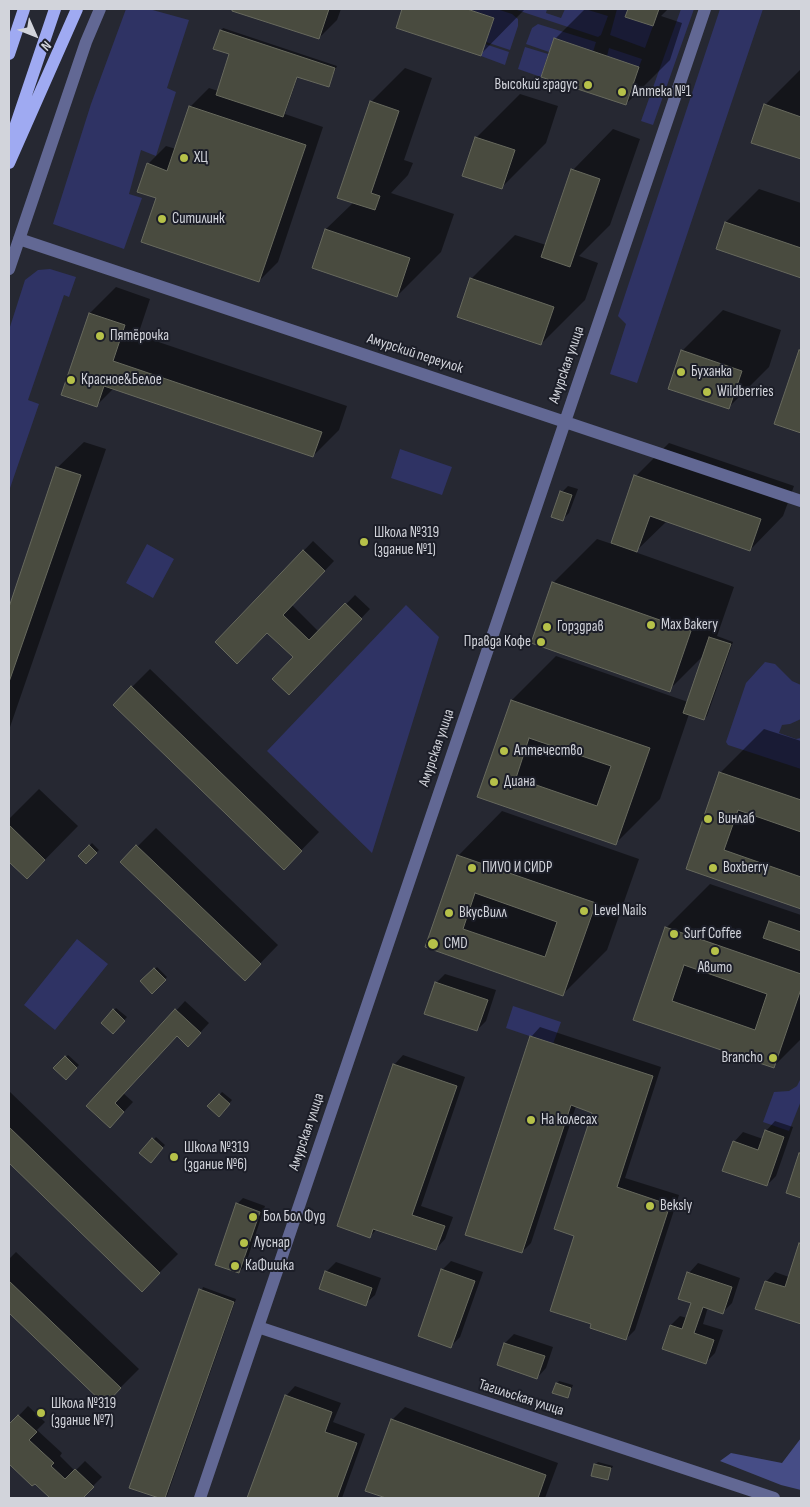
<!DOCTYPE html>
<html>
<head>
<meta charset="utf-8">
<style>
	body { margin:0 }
	#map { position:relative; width:810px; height:1507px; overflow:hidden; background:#262832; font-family:"Sofia Sans Condensed",sans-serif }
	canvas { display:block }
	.frame { position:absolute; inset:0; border:10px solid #d2d4db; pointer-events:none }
	.north { position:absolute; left:10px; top:10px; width:50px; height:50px; -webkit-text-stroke:4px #1c1e28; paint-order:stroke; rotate:134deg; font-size:14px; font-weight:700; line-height:20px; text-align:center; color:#d2d4db }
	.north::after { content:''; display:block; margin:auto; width:18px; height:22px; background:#d2d4db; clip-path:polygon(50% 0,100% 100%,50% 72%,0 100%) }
</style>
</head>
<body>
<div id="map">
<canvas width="810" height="1507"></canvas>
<div class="frame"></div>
<div class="north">N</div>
</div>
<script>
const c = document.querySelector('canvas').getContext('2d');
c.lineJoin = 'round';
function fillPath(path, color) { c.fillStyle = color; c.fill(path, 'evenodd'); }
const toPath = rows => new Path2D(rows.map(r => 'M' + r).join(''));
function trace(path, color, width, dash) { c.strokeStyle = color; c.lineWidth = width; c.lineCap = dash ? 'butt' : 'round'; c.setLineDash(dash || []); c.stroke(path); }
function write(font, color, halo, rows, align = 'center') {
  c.font = font + ' "Sofia Sans Condensed",sans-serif'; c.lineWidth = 4; c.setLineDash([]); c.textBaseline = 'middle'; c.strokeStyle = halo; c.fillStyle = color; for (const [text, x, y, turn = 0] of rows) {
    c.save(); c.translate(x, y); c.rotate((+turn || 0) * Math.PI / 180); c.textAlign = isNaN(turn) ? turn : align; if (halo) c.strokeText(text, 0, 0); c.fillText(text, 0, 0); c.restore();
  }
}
fillPath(toPath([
	[126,9,149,9,189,20,167,88,176,92,156,156,141,150,129,194,142,198,124,249,53,224,91,104],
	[467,9,497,9,512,14,518,19,518,26,510,50,486,42,494,18],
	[514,9,547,9,546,13,561,18,565,9,585,9,608,16,601,35,598,37],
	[617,9,628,9,625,17,653,26,645,48,610,35],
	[681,9,694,9,653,125,641,121],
	[720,9,763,9,637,383,610,374,626,324,618,316],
	[538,24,596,42,593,52,554,39,549,52,526,44,532,28],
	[485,44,509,52,505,65,481,56],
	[525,47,548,54,541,77,518,69],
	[609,48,642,59,639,67,607,56],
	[50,269,76,277,69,297,64,295,28,400,39,404,9,491,9,330,25,280,38,270],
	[400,449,452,467,442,495,391,478],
	[147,544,174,559,153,598,126,583],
	[406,605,439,637,372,853,267,751],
	[765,662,775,664,792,681,801,685,801,719,790,724,782,725,779,733,796,739,801,738,801,769,728,745,726,742,746,683],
	[77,939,108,964,55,1030,24,1005],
	[513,1006,561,1022,553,1044,506,1028],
	[801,1078,801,1101,789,1131,763,1122,774,1092,789,1091,797,1086]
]), '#2f3364');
fillPath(toPath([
	[801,1438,801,1490,781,1485,720,1461,731,1453,782,1463]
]), '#464d86');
fillPath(toPath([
	[239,9,341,9,337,20,319,38,238,11],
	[403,9,525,9,480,55,397,27],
	[585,9,668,9,661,16,682,23,670,60,626,104,555,39],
	[223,28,337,66,328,86,298,76,285,114,323,127,278,262,259,281,157,197,148,164,166,146,176,149,190,107,209,88,218,91,231,54,221,31],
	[405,68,432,78,404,160,413,163,408,175,391,193,454,214,441,252,397,296,326,229,354,202,371,102],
	[801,69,801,158,753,142,765,105],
	[520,94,558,106,546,143,502,187,476,138],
	[613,129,640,139,610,225,579,256,598,263,585,300,541,344,471,279,515,235,546,245,573,170],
	[759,189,801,203,801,276,717,248,726,222],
	[116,287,150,299,138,335,347,406,339,430,313,456,114,388,97,405,90,313],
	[723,310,781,330,769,367,728,408,682,351],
	[801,349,801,429,799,431,776,424],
	[84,442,106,449,9,730,9,611,57,468],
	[669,443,794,486,783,516,750,550,667,521,635,552,734,587,717,636,733,642,707,716,704,719,689,714,660,799,616,843,479,796,512,700,556,656,688,702,704,655,669,690,553,583,597,539,612,544,636,476],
	[568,486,578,489,569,513,563,519,562,492],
	[313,541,334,561,292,605,319,632,355,595,370,609,298,685,295,657,267,631,217,642],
	[150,669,319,832,284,868,114,705],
	[764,729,801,741,801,907,687,868,720,773],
	[39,789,78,826,27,878,9,860,9,819],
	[502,811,639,859,607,950,563,994,426,947,458,856],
	[156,828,278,945,245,979,122,862],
	[92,843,99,850,86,862,80,856],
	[710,884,801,915,801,1039,773,1067,635,1019,666,928],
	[157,967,167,977,152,992,142,982],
	[445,974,496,990,486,1021,477,1030,436,983],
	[185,1001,209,1023,197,1036,177,1035,123,1093,133,1102,119,1117,88,1106],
	[116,1008,127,1017,113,1033,102,1023],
	[540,1027,661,1067,625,1178,679,1195,635,1330,626,1339,593,1323,576,1235,594,1112,576,1106,531,1243,522,1252,531,1037],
	[68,1055,79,1065,66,1078,55,1068],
	[403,1055,465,1077,421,1206,453,1217,445,1239,436,1249,377,1229,370,1236,394,1065],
	[9,1091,178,1254,142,1290,9,1161],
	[222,1092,232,1100,219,1115,209,1106],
	[775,1121,793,1127,776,1176,767,1185,734,1142,743,1132,763,1139,766,1131],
	[156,1137,165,1145,151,1161,141,1153],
	[243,1198,265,1206,245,1266,239,1272,237,1204],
	[801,1241,801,1323,757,1308,766,1282,775,1272,789,1277],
	[16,1252,139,1369,105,1403,9,1311,9,1259],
	[451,1261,483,1272,460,1337,451,1346,442,1270],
	[336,1262,381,1278,375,1295,365,1304,326,1272],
	[698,1263,740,1278,732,1303,723,1312,708,1307,703,1324,723,1330,715,1353,706,1362,671,1325,680,1316,687,1318,693,1302,689,1273],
	[203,1287,236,1299,167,1496,162,1498,131,1487],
	[514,1334,553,1347,546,1368,537,1378,505,1343],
	[559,1381,573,1385,568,1397,557,1384],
	[295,1386,341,1403,333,1422,365,1434,342,1498,248,1498,286,1396],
	[28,1406,45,1422,37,1430,62,1453,60,1456,75,1471,85,1461,102,1477,81,1498,50,1498,35,1482,32,1485,9,1463,9,1426],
	[405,1407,558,1463,545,1498,389,1498,367,1490,392,1420],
	[598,1462,613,1466,607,1479,595,1465]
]), '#0007');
const building = toPath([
	[232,9,329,9,319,39,232,11,232,9],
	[402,9,467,9,494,18,481,56,396,28,402,9],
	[628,9,659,9,653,26,625,17,628,9],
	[220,30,335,68,329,87,297,77,283,117,216,95,229,54,213,49,220,30],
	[554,38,639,67,626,105,541,77,554,38],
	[370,101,399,111,371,193,380,196,375,210,337,198,370,101],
	[764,104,801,117,801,159,751,143,764,104],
	[189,106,306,145,259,282,141,242,156,198,137,192,147,163,167,171,189,106],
	[475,137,515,150,502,189,462,176,475,137],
	[571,169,600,179,570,267,541,257,571,169],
	[725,222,801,248,801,278,716,249,725,222],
	[325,229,410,258,397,297,312,268,325,229],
	[470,278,554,307,541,345,457,317,470,278],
	[89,313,125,325,113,361,322,432,313,457,104,386,97,407,61,395,89,313],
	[681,350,742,371,729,409,668,389,681,350],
	[799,350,801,350,801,433,774,424,799,350],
	[56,467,81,475,9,682,9,607,56,467],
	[634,475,761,519,750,551,650,516,637,552,611,543,634,475],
	[560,491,572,495,563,521,551,517,560,491],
	[303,550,325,571,283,615,309,640,345,603,362,619,289,695,272,679,293,657,267,633,237,664,215,642,303,550],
	[552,582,691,631,670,692,531,643,552,582],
	[709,637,731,644,704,720,683,713,709,637],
	[131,686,302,851,284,870,113,705,131,686],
	[511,700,650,748,616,845,477,797,511,700],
	[529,738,611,766,597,806,516,778,529,738],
	[719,772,801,800,801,832,738,810,724,850,801,877,801,909,686,869,719,772],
	[9,825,45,860,27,879,9,862,9,825],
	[89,845,97,853,86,864,78,856,89,845],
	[136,845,261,964,245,981,120,862,136,845],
	[457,855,596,903,563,996,425,947,457,855],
	[475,893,557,922,545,957,463,929,475,893],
	[769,921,801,932,801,951,763,938,769,921],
	[665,927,801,974,801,989,774,1068,633,1020,665,927],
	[684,965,767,994,755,1030,672,1001,684,965],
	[154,968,166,980,152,994,140,981,154,968],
	[435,982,488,1000,477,1031,424,1014,435,982],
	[113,1009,125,1021,113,1034,101,1023,113,1009],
	[175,1009,201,1033,188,1047,177,1036,115,1103,124,1112,110,1128,86,1106,175,1009],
	[530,1036,653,1076,617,1187,670,1205,626,1340,590,1328,591,1324,550,1311,574,1236,554,1229,592,1113,571,1105,522,1253,465,1235,530,1036],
	[65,1056,77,1068,66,1080,53,1068,65,1056],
	[393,1064,457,1086,412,1215,445,1226,436,1250,373,1229,370,1238,337,1226,393,1064],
	[219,1094,230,1104,219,1117,207,1106,219,1094],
	[9,1127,160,1273,142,1292,9,1163,9,1127],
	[765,1130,784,1137,767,1186,722,1171,733,1141,758,1150,765,1130],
	[152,1138,163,1148,151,1163,139,1153,152,1138],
	[799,1153,801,1153,801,1198,786,1193,799,1153],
	[236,1203,260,1212,239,1273,215,1265,236,1203],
	[799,1243,801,1244,801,1324,755,1309,765,1281,785,1287,799,1243],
	[441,1269,475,1281,451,1348,418,1336,441,1269],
	[325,1271,372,1288,366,1306,319,1289,325,1271],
	[687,1272,732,1287,723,1314,703,1307,694,1333,714,1340,706,1364,662,1349,670,1325,682,1329,691,1303,678,1299,687,1272],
	[9,1281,121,1388,105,1405,9,1313,9,1281],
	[199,1289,234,1302,165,1498,159,1498,129,1488,199,1289],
	[504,1343,545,1356,537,1379,497,1365,504,1343],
	[556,1383,571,1388,568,1398,552,1393,556,1383],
	[285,1395,332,1412,325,1432,357,1443,337,1498,247,1498,285,1395],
	[18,1415,37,1432,29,1440,54,1463,51,1466,65,1479,75,1469,94,1487,83,1498,50,1498,35,1484,32,1486,9,1464,9,1424,18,1415],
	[391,1419,546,1475,538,1498,386,1498,365,1491,391,1419],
	[594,1464,611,1468,608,1480,591,1476,594,1464]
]);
fillPath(building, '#494b3f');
trace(building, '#67695d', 1);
trace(toPath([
	[19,239,801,501],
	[9,269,86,42,100,9],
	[258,1327,774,1498],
	[200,1498,705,9]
]), '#626894', 12);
trace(toPath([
	[9,54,24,9],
	[9,145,55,9],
	[9,163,77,9]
]), '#9faaf2', 12);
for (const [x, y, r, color] of [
	[588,85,5,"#b6c149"],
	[622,92,5,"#b6c149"],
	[184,158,5,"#b6c149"],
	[162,219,5,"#b6c149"],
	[100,336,5,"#b6c149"],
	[681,372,5,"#b6c149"],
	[71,380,5,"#b6c149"],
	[707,392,5,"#b6c149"],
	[364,542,5,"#b6c149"],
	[651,625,5,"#b6c149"],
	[547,627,5,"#b6c149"],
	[541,642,5,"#b6c149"],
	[504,751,5,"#b6c149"],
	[494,782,5,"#b6c149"],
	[708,819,5,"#b6c149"],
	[472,868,5,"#b6c149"],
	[713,868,5,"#b6c149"],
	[584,911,5,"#b6c149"],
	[449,913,5,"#b6c149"],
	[674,934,5,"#b6c149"],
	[433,944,6,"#b6c149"],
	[715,951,5,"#b6c149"],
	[773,1058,5,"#b6c149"],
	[531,1120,5,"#b6c149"],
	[174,1157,5,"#b6c149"],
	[650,1206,5,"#b6c149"],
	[253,1217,5,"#b6c149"],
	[244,1243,5,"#b6c149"],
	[235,1266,5,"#b6c149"],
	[41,1413,5,"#b6c149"]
]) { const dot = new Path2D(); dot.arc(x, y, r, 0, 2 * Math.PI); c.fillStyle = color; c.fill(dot); trace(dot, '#1c1e28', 2); }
write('15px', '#d2d4db', '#1c1e28', [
	["Высокий градус",578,85,"right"],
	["Аптека №1",632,92],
	["ХЦ",194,158],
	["Ситилинк",172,219],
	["Пятёрочка",110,336],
	["Буханка",691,372],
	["Красное&Белое",81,380],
	["Wildberries",717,392],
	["Школа №319",374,533],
	["(здание №1)",374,550],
	["Max Bakery",661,625],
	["Горздрав",557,627],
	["Правда Кофе",531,642,"right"],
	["Аптечество",514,751],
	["Диана",504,782],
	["Винлаб",718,819],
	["ПИVO И СИDР",482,868],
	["Boxberry",723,868],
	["Level Nails",594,911],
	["ВкусВилл",459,913],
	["Surf Coffee",684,934],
	["CMD",444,944],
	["Авито",715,968,"center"],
	["Brancho",763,1058,"right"],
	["На колесах",541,1120],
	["Школа №319",184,1148],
	["(здание №6)",184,1165],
	["Beksly",660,1206],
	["Бол Бол Фуд",263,1217],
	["Луснар",254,1243],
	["КаФишка",245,1266],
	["Школа №319",51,1404],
	["(здание №7)",51,1421]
], 'left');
write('15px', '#d2d4db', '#1c1e28', [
	["Амурский переулок",415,354,18],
	["Амурская улица",567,365,-71],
	["Амурская улица",437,748,-71],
	["Амурская улица",307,1132,-71],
	["Тагильская улица",521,1398,18]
]);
</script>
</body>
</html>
